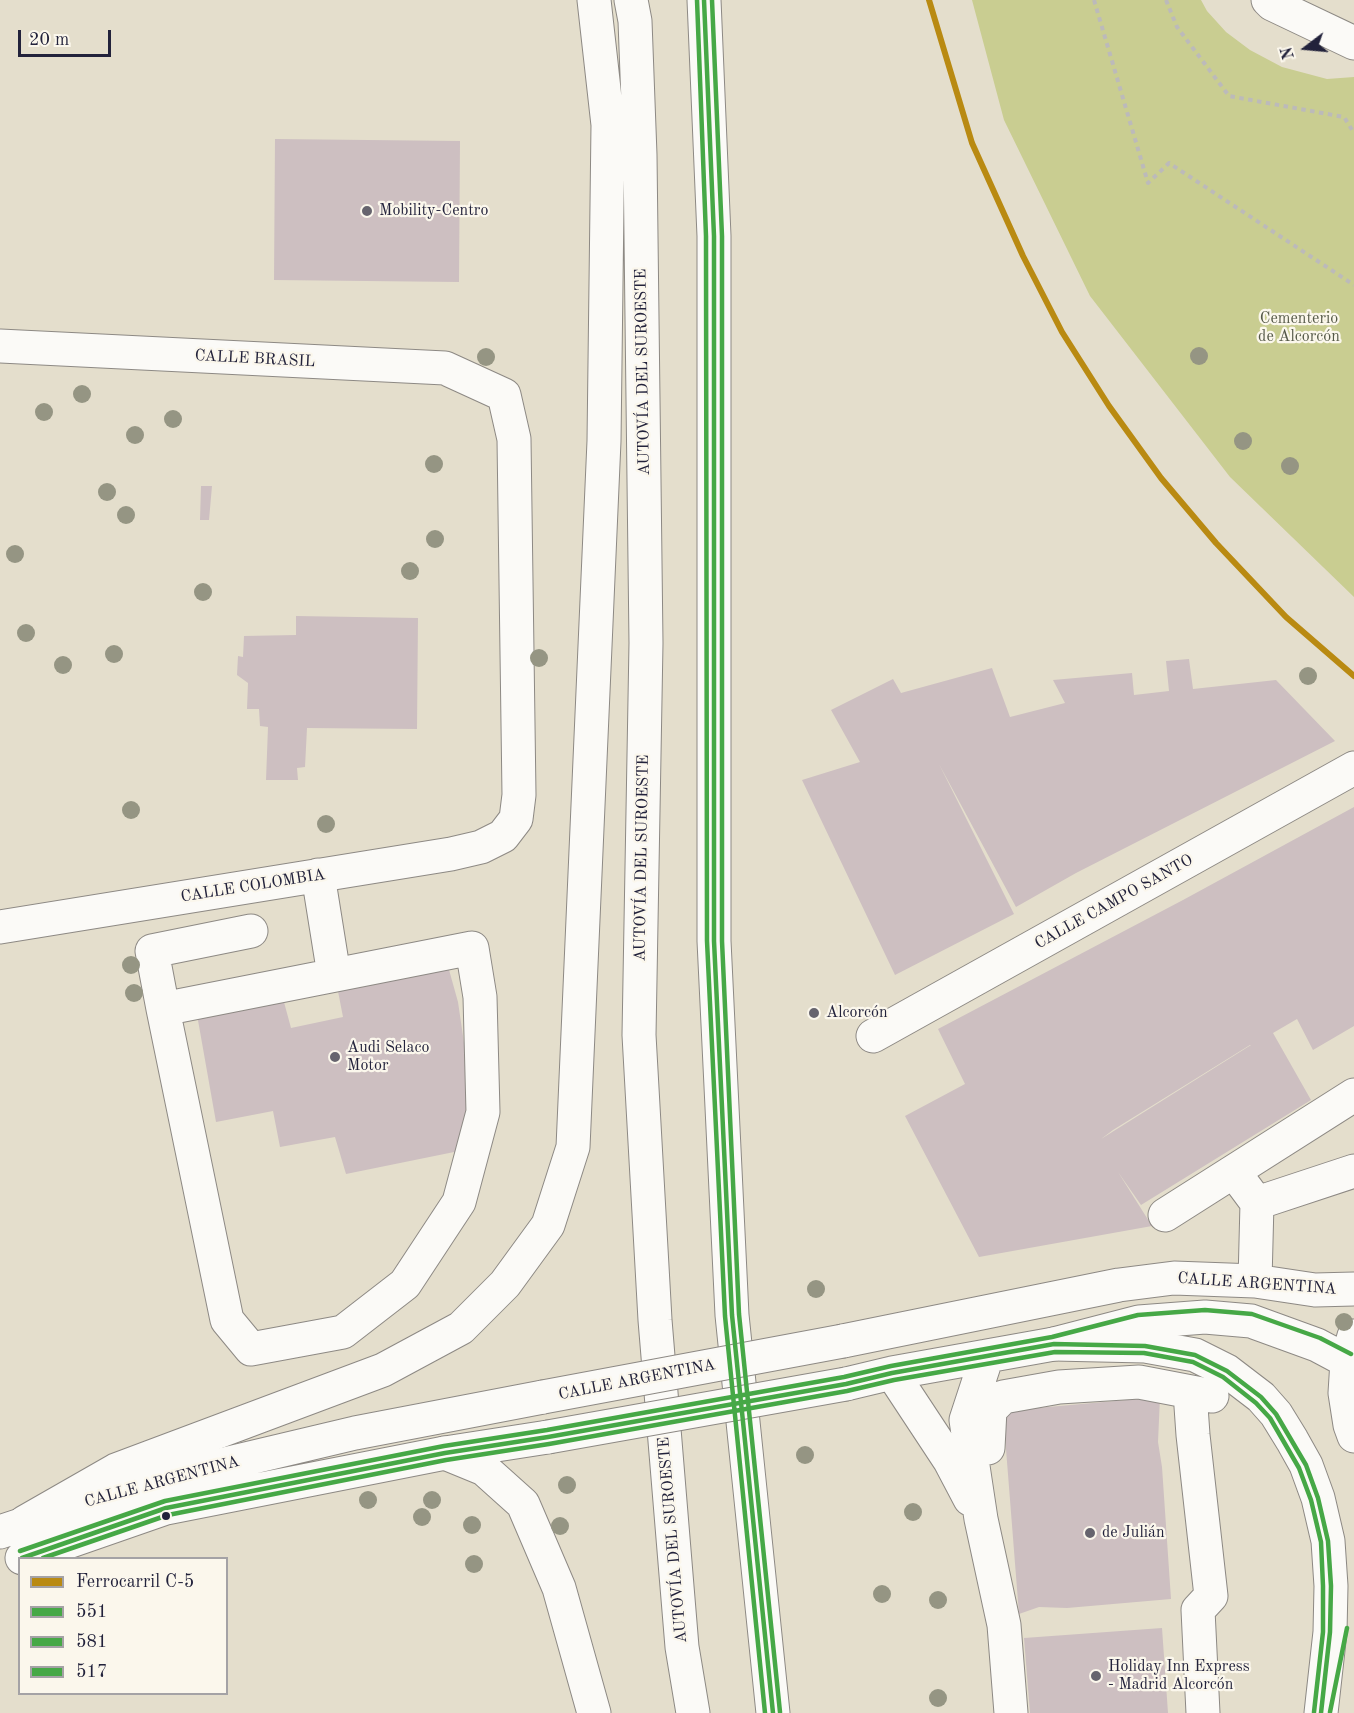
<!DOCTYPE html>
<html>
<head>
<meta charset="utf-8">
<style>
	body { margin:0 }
	#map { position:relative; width:1354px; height:1713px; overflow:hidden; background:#e4decc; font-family:"Old Standard TT",serif }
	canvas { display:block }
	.legend { position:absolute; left:18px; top:1557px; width:210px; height:138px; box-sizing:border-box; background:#fbf7ec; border:2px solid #a4a2a5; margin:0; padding:8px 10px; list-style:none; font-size:18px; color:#22223b }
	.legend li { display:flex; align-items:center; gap:12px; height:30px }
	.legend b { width:30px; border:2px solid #a4a2a5 }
	.north { position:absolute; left:1276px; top:18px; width:60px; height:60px; -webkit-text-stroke:4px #fbf7ec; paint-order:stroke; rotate:254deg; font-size:16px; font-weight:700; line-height:24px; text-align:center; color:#22223b }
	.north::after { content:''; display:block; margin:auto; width:21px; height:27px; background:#22223b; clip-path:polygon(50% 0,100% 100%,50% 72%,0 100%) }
	.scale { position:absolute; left:18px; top:30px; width:93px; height:27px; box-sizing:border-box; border:3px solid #22223b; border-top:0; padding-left:8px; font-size:18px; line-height:21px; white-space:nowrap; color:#22223b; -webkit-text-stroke:4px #fbf7ec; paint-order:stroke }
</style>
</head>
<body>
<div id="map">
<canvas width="1354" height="1713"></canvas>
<ul class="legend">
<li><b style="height:8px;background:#b98a12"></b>Ferrocarril C-5</li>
<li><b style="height:8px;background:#46a846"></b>551</li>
<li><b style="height:8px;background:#46a846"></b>581</li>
<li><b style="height:8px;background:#46a846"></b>517</li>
</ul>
<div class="north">N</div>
<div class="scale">20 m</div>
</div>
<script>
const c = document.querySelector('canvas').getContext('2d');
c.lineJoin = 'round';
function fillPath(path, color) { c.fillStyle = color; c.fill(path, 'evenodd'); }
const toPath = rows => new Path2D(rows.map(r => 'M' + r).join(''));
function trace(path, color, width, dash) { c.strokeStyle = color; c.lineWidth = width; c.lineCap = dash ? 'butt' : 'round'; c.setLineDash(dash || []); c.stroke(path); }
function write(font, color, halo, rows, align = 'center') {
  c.font = font + ' "Old Standard TT",serif'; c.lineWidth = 4.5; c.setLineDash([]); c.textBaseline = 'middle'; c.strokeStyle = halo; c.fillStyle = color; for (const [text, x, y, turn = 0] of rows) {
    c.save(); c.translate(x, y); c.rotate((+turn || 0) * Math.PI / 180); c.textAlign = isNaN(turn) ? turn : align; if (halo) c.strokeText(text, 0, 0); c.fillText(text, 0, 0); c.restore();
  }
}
fillPath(toPath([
	[972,0,1201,0,1207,11,1226,32,1250,50,1282,67,1327,79,1354,77,1354,597,1230,477,1090,296,1004,120]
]), '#c9cd91');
fillPath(toPath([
	[275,139,460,141,459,282,274,280],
	[201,486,212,486,209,520,200,520],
	[296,616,418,618,417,729,307,728,305,767,297,768,298,780,266,780,268,727,260,726,259,709,247,709,248,683,237,675,238,656,243,657,244,636,296,635],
	[1189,659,1193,689,1276,680,1335,741,1076,873,1016,907,939,764,1014,914,895,975,802,780,860,762,831,710,893,679,901,693,992,668,1010,717,1065,703,1053,680,1132,673,1134,695,1169,691,1166,661],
	[1354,807,1354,1026,1313,1050,1297,1019,1273,1033,1311,1100,1141,1205,1118,1172,1152,1226,979,1257,905,1116,965,1084,938,1029,1183,900],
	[1250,1045,1251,1045,1101,1139,1113,1130],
	[446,959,458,1002,468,1070,467,1105,459,1151,346,1174,335,1137,280,1147,273,1111,216,1122,196,1009,281,991,291,1028,343,1017,336,981],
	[1160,1397,1158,1442,1162,1467,1171,1599,1067,1608,1039,1607,1019,1614,1003,1411],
	[1162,1628,1168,1713,1030,1713,1024,1638]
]), '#cdbfc1');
const minor = toPath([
	[0,346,445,368,504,395,514,439,519,795,516,819,503,836,481,847,451,854,0,927],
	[318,875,334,975],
	[163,1009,227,1320,251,1349,343,1332,405,1284,459,1202,483,1112,480,997,472,948,163,1009,152,951,251,931],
	[873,1036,1354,768],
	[1234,1172,1257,1203,1255,1281],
	[1257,1203,1354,1171],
	[1165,1215,1354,1095],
	[1354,1336,1347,1361,1345,1393,1350,1425,1354,1436],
	[843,1341,1119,1285,1174,1278,1255,1281,1315,1290,1354,1289],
	[987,1356,966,1420,981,1519,1004,1625,1011,1713],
	[892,1373,950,1461,970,1499],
	[846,1384,892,1373,1054,1344,1139,1322,1205,1317,1251,1321,1317,1345,1347,1361],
	[1190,1392,1193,1435,1211,1596,1198,1610,1203,1713],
	[988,1448,990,1410,1003,1397,1059,1387,1139,1382,1212,1396],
	[0,1532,157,1480,355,1433,543,1397],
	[22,1558,166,1508,445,1453,548,1437]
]);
const major = toPath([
	[1268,0,1272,4,1354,43]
]);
const highway = toPath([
	[631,0,635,21,640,155,646,643,639,1035,655,1320,682,1647,693,1713],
	[704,0,714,236,714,941,732,1315,773,1713],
	[1054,1344,1145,1346,1195,1355,1227,1371,1261,1397,1276,1414,1292,1440,1306,1465,1318,1498,1328,1541,1331,1586,1330,1632,1321,1713],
	[445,1453,484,1469,523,1504,559,1588,594,1713],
	[25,1522,116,1470,383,1370,461,1328,505,1284,548,1225,573,1147,604,441,608,125,594,0]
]);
trace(minor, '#8d8984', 35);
trace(major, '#8d8984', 35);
trace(highway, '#8d8984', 35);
trace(toPath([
	[1094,0,1148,183,1169,163,1354,285],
	[1166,0,1177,27,1229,96,1344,117,1354,133]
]), '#bcbaba', 4, [4.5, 4.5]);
trace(minor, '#fbfaf7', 33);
trace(major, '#fbfaf7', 33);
trace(highway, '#fbfaf7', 33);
const minorBridge = toPath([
	[543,1397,843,1341],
	[548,1437,846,1384]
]);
trace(minorBridge, '#8d8984', 35, []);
trace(minorBridge, '#fbfaf7', 33);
trace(toPath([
	[704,0,714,236,714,941,732,1315,773,1713],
	[22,1558,166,1508,445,1453,548,1437,846,1384,892,1373,1054,1344,1145,1346,1195,1355,1227,1371,1261,1397,1276,1414,1306,1465,1318,1498,1328,1541,1331,1586,1330,1632,1321,1713]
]), '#46a846', 4.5);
trace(toPath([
	[697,0,706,236,707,941,725,1316,765,1713],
	[43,1558,168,1515,446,1460,549,1444,847,1391,894,1380,1055,1352,1144,1353,1193,1362,1223,1377,1256,1403,1270,1418,1299,1468,1311,1500,1321,1542,1323,1586,1323,1632,1314,1712]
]), '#46a846', 4.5);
trace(toPath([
	[712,0,722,236,722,941,739,1314,780,1712],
	[20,1551,165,1501,444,1446,547,1430,844,1377,891,1366,1052,1337,1138,1315,1205,1310,1252,1314,1320,1338,1351,1354],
	[1330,1712,1347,1628]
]), '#46a846', 4.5);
trace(toPath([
	[929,0,972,143,1023,256,1062,332,1109,406,1161,478,1216,543,1286,617,1354,676]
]), '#b98a12', 6);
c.fillStyle = '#959583';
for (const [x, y] of [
	[1199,356],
	[486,357],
	[82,394],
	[44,412],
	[173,419],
	[135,435],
	[1243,441],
	[434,464],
	[1290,466],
	[107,492],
	[126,515],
	[435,539],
	[15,554],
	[410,571],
	[203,592],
	[26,633],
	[114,654],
	[539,658],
	[63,665],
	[1308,676],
	[131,810],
	[326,824],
	[131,965],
	[134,993],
	[816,1289],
	[1344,1322],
	[805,1455],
	[567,1485],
	[368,1500],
	[432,1500],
	[913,1512],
	[422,1517],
	[472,1525],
	[560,1526],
	[474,1564],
	[882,1594],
	[938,1600],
	[938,1698]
]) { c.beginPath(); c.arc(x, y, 9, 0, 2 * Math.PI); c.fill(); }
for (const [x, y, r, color] of [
	[367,211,6,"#66646e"],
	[814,1013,6,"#66646e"],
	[335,1057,6,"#66646e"],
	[166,1516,5,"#22223b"],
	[1090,1533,6,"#66646e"],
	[1096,1676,6,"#66646e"]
]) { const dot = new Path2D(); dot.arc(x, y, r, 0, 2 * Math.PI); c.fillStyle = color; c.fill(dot); trace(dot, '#fbf7ec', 2); }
write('16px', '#22223b', '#fbf7ec', [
	["Mobility-Centro",379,211],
	["Alcorcón",826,1013],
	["Audi Selaco",347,1048],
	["Motor",347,1066],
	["de Julián",1102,1533],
	["Holiday Inn Express",1108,1667],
	["- Madrid Alcorcón",1108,1685]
], 'left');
write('16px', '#555948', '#fbf7ec', [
	["Cementerio",1299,319],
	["de Alcorcón",1299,337]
]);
write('16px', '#22223b', '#fbf7ec', [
	["CALLE BRASIL",255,359,3],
	["AUTOVÍA DEL SUROESTE",643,372,-91],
	["AUTOVÍA DEL SUROESTE",642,858,-89],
	["CALLE COLOMBIA",253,886,-9],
	["CALLE CAMPO SANTO",1114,902,-29],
	["CALLE ARGENTINA",1257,1284,4],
	["CALLE ARGENTINA",637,1380,-11],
	["CALLE ARGENTINA",162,1482,-15],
	["AUTOVÍA DEL SUROESTE",673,1540,-95]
]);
</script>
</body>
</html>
